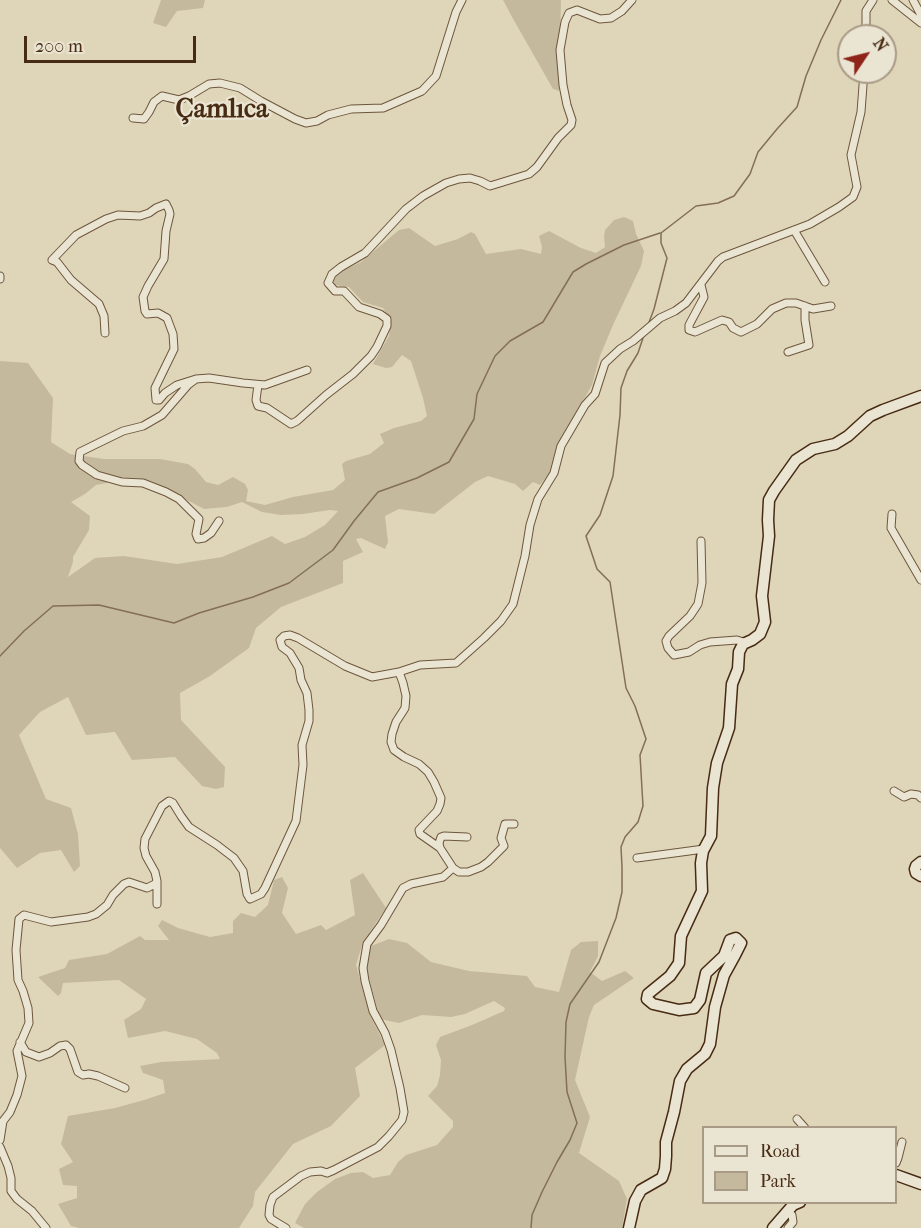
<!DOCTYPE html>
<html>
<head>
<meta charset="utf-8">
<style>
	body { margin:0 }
	#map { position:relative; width:921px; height:1228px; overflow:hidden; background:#dfd6ba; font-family:"IM FELL French Canon",serif }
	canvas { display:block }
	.legend { position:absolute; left:702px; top:1126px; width:195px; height:78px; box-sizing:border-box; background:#eae4d2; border:2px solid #a99a85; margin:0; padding:8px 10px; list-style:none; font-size:18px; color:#472b12 }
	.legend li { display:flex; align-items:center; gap:12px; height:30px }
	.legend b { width:30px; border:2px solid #a99a85 }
	.north { position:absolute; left:837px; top:24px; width:60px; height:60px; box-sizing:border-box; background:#eae4d2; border:2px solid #a99a85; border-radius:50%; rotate:55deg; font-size:16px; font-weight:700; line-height:24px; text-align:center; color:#472b12 }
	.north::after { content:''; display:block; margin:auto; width:21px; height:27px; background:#8f2418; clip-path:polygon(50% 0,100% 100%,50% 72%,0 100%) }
	.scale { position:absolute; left:24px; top:36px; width:172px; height:27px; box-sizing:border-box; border:3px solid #472b12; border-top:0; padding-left:8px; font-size:18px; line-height:21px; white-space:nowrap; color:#472b12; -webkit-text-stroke:4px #eae4d2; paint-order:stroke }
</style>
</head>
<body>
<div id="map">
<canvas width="921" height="1228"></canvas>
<ul class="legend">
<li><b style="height:8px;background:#eae4d2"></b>Road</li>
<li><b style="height:16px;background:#c5b99d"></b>Park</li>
</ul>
<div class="north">N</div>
<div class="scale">200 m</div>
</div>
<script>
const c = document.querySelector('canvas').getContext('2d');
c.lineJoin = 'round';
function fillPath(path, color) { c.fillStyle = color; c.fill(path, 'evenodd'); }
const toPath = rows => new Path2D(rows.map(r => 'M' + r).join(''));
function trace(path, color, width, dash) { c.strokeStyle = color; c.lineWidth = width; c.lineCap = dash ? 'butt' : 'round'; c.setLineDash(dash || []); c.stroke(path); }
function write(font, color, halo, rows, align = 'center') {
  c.font = font + ' "IM FELL French Canon",serif'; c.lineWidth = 4.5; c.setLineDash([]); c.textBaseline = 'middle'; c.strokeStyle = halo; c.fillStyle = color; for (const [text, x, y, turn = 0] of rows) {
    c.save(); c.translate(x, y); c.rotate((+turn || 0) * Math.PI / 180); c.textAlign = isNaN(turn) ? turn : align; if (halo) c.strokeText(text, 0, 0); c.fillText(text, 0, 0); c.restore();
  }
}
fillPath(toPath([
	[161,0,205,0,203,8,177,11,166,27,153,23],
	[503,0,561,0,559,91,553,89,512,17],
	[624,217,633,221,636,234,644,251,641,266,613,325,600,356,592,385,556,449,550,473,540,485,533,482,523,491,515,484,488,476,475,482,434,514,399,509,385,516,388,542,385,549,361,538,356,539,363,552,343,561,343,583,281,607,256,628,249,648,210,676,180,693,181,720,225,767,224,787,216,789,202,786,175,757,132,760,115,732,86,735,68,697,40,712,19,735,46,799,71,808,78,834,80,866,74,872,61,850,40,853,17,868,0,848,0,361,28,363,53,398,51,442,70,454,104,459,160,459,188,464,195,469,206,482,218,485,233,477,245,484,248,490,246,501,265,505,293,497,333,490,345,480,342,464,346,461,370,454,384,443,380,434,394,428,421,421,427,416,423,398,411,361,402,355,392,367,386,368,373,364,389,336,391,321,383,308,363,302,349,287,335,285,333,280,340,272,361,262,399,230,409,228,435,246,458,239,471,232,475,234,486,254,521,249,541,254,542,247,539,236,549,231,581,248,596,253,605,247,604,236,605,230,614,220],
	[134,478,147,480,168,490,204,509,227,507,242,502,262,512,281,515,303,514,330,510,338,511,325,525,305,537,285,544,272,536,222,557,177,564,124,556,95,558,68,577,73,562,73,557,89,530,90,516,71,502,85,494,96,485],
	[363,873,386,908,363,942,356,965,371,1017,385,1045,355,1068,360,1096,331,1126,293,1144,255,1192,253,1206,239,1228,79,1228,71,1226,58,1204,77,1198,77,1186,63,1185,59,1169,73,1162,61,1144,68,1116,115,1108,144,1100,165,1093,163,1080,143,1073,140,1066,161,1062,220,1059,217,1053,197,1039,165,1031,128,1038,124,1020,141,1009,146,999,119,980,63,983,61,993,58,996,38,977,65,968,69,960,107,954,140,936,145,940,169,940,158,926,162,920,178,928,210,937,233,933,233,921,241,913,255,917,268,905,274,880,282,877,288,888,282,913,296,934,321,925,326,930,355,915,350,880],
	[389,939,407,943,431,962,469,971,527,976,535,987,559,992,571,950,581,942,598,941,598,956,590,972,602,981,625,971,634,978,594,1005,589,1017,575,1080,590,1117,579,1153,619,1181,627,1199,622,1228,304,1228,295,1223,305,1204,317,1192,335,1179,351,1173,363,1172,373,1178,390,1175,398,1162,406,1155,437,1145,453,1127,453,1121,428,1096,437,1086,440,1075,441,1060,436,1045,440,1037,472,1025,504,1011,505,1008,494,1001,465,1014,451,1017,422,1015,399,1023,380,1019,366,967,371,946]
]), '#c5b99d');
trace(toPath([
	[648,325,654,309,667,258,661,243,661,233,696,206,718,203,734,196,750,174,758,152,777,129,797,107,806,76,821,40,841,0],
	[0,656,24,631,53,606,99,605,174,623,199,613,253,597,289,583,333,550,354,521,378,492,417,478,449,462,474,419,477,394,495,356,510,341,543,322,573,272,586,264,624,245,660,233],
	[531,1228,532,1215,542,1192,557,1162,570,1140,577,1123,567,1092,565,1057,566,1022,570,1004,599,962,616,918,622,892,622,867,621,847,625,837,638,822,643,806,640,755,646,739,635,706,626,688,610,582,597,569,586,536,600,515,613,476,620,415,621,388,627,371,638,353,644,335]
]), '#836f55', 1.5);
const street = toPath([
	[892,0,921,23],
	[913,0,921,15],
	[866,36,866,11,873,0],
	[133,118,144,119,149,112,154,102,162,96,179,100,189,96,209,84,220,83,240,88,261,101,295,119,306,123,317,121,328,115,351,109,383,108,422,91,436,76,456,12,462,0],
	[794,230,825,282],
	[0,276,0,279],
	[701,285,704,297,689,325,689,330,695,332,722,320,729,322,733,328,741,332,757,324,772,309,786,303,796,303,813,309,831,306],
	[105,333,104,316,99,304,71,280,57,262,52,260,76,235,106,219,118,215,140,216,149,213,156,208,166,204,169,210,170,214,166,231,164,259,148,286,143,297,145,311,147,314,158,313,167,318,173,334,174,349,155,388,156,400,159,400,165,393,177,385,196,379],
	[788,352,809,345,805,320,805,306],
	[258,385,256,400,258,406,267,408,291,424,297,421,326,395,353,374,371,356,377,347,387,326,387,319,380,314,359,307,344,291,335,291,328,283,332,274,341,267,365,253,406,209,423,196,446,183,459,179,470,178,480,181,490,186,529,174,537,167,558,138,571,125,572,120,567,105,563,85,560,50,565,22,569,13,577,10,600,19,611,18,622,11,632,0],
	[892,514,891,528,921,580],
	[219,521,211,533,204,538,198,539,196,534,199,519,179,499,166,492,143,483,122,482,97,475,82,465,79,461,80,452,123,431,143,426,162,415,188,385,196,379,209,378,243,383,265,385,307,370],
	[701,541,702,583,698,604,690,616,669,636,666,641,668,648,674,655,689,652,700,645,710,642,737,640,747,643],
	[399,672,403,683,406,696,405,708,396,722,392,734,391,742,394,750,404,757,419,764,428,772,434,782,441,798,440,804,437,811,419,830,420,834,440,848],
	[894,791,904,797,911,794,918,795,921,798],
	[637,858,704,849],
	[453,868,440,848,439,843,441,837,444,836,467,837],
	[157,904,157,881],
	[20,1042,26,1052,39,1057,50,1053,60,1046,66,1045,70,1049,78,1072,83,1075,89,1074,98,1076,125,1088],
	[797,1119,805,1128],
	[0,1125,10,1112,17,1095,22,1076,17,1051,29,1023,28,1008,23,991,18,980,16,950,19,919,24,915,51,922,88,917,96,914,107,905,113,895,124,884,129,882,147,888,155,884,157,881,155,872,146,856,144,848,145,839,162,806,169,801,173,803,181,816,189,827,217,845,234,858,243,871,247,894,250,899,261,894,265,888,296,821,303,765,302,745,309,721,309,710,307,693,301,680,299,668,290,653,282,647,280,640,284,636,290,635,298,638,345,666,372,677,399,672,420,665,456,663,484,638,501,621,513,604,525,556,530,525,538,499,554,473,561,446,585,405,595,394,605,363,620,349,633,341,660,318,675,311,686,303,718,261,723,257,810,224,839,207,853,197,857,187,851,155,861,112,864,72],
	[0,1140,3,1121],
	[0,1147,8,1166,11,1178,11,1191,17,1199,32,1211,46,1228],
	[896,1163,898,1158,902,1142],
	[786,1213,792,1215,793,1222,788,1228],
	[286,1228,271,1219,269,1215,270,1205,273,1197,301,1176,310,1172,321,1171,327,1173,334,1170,378,1147,389,1136,402,1120,404,1112,400,1088,391,1050,385,1033,373,1011,365,981,363,968,367,944,381,925,403,888,411,884,443,877,453,868,459,872,468,872,481,867,488,862,504,846,501,838,505,824,514,824]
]);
const secondary = toPath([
	[921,862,916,866,915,869,916,873,921,876],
	[896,1175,921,1184],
	[629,1228,635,1201,641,1190,662,1178,665,1169,666,1156,666,1142,674,1112,680,1081,687,1069,705,1054,710,1044,715,1007,724,975,735,955,741,943,736,938,730,940,724,956,706,973,700,1000,694,1008,679,1010,653,1004,647,999,648,994,670,976,679,963,681,936,702,891,701,863,703,851,711,836,713,788,717,763,729,728,732,684,738,669,739,652,743,644,752,640,760,634,765,622,762,596,769,536,768,520,769,500,774,491,796,460,813,449,835,444,848,436,870,416,883,410,921,396],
	[773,1228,793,1205,800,1202]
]);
trace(street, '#6d563c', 9);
trace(secondary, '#472b12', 13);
trace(street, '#eae4d2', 7);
trace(secondary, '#eae4d2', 10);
write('bold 27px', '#472b12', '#eae4d2', [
	["Çamlıca",222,110]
]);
</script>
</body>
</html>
